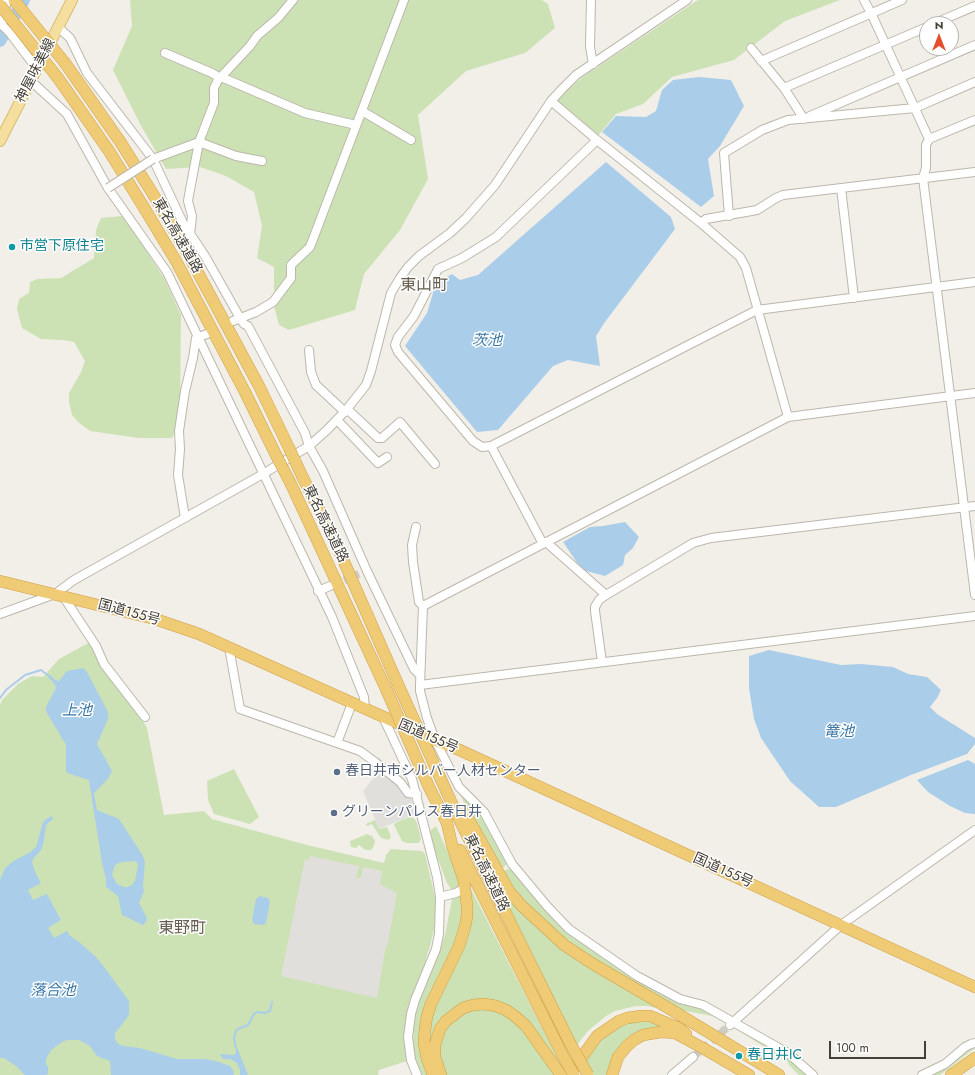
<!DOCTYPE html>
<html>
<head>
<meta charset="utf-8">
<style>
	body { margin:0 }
	#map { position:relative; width:975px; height:1075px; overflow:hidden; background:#f2efe8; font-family:Jost,sans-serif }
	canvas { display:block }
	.north { position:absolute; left:919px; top:16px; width:40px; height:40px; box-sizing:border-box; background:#fff; border:1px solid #b5b3af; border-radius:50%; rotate:0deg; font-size:11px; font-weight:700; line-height:16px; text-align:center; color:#454037 }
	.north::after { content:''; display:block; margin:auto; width:14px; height:18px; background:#e54e2d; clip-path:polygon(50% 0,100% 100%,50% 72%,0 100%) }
	.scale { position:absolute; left:829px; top:1041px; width:97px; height:18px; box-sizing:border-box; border:2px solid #454037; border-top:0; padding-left:5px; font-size:12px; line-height:14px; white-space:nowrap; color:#454037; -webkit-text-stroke:3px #fff; paint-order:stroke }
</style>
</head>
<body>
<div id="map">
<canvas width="975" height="1075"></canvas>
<div class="north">N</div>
<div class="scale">100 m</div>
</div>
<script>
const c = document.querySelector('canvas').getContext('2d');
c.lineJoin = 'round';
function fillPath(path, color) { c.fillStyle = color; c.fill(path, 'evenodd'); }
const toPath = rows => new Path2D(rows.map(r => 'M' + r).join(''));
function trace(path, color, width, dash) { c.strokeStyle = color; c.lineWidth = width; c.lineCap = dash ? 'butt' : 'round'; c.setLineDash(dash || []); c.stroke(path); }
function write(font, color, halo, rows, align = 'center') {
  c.font = font + ' Jost,"Noto Sans JP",sans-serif'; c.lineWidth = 3; c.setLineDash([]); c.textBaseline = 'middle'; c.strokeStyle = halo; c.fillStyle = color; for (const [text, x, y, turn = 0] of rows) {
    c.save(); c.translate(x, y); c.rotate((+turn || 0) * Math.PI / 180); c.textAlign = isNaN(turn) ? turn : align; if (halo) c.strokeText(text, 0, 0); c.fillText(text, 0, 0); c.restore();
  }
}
fillPath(toPath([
	[130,0,542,0,548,4,555,28,525,53,466,71,418,115,428,179,400,230,364,274,355,310,289,330,279,325,274,306,274,267,257,258,262,226,254,192,226,176,200,167,166,169,140,124,113,70,132,26],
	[698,0,840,0,785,21,734,60,672,77,643,104,616,114,597,137,557,101,569,88,584,76],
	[122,216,132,224,147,252,164,278,181,315,180,408,177,429,172,438,140,438,125,436,90,431,78,422,72,415,69,402,69,393,81,372,85,361,74,342,63,340,41,339,22,328,17,309,19,299,29,293,30,282,38,279,61,278,94,258,96,230,101,218],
	[90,642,140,716,147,728,164,815,204,811,212,819,303,844,384,863,386,855,391,849,422,851,425,854,435,897,435,926,429,950,428,951,424,967,412,996,405,1036,407,1061,379,1070,378,1075,0,1075,0,705,2,700,18,684,32,676,43,677,59,659],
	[234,769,259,817,250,824,214,814,208,800,207,781],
	[457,789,481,811,507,859,507,864,504,867,499,869],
	[409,817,414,818,417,823,421,839,419,843,407,843,402,841,394,825,395,823],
	[375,820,379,829,387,827,391,836,390,839,388,840,381,838,372,824,367,826,366,824],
	[436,826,456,870,461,888,456,891,451,889,447,883,429,836,431,830],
	[367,834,372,836,375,841,374,846,371,850,365,850,359,845,356,848,351,847,350,841],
	[507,869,512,870,590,947,703,1007,727,1022,712,1016,681,1010,580,951,538,919,502,873],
	[493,878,518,908,536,927,554,942,663,1009,647,1006,636,1006,615,1011,606,1016,588,1031,577,1045],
	[468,883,518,981,566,1075,521,1017,467,1002,427,1048,431,1015,459,953],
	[462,892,462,918,453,949,427,1003,428,1075,421,1075,415,1059,413,1045,414,1019,418,1003,433,968,445,935,452,899,455,896],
	[469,1009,498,1010,520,1025,556,1075,445,1075,438,1054,446,1026],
	[647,1020,675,1031,624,1042,618,1048,611,1061,608,1075,594,1075,586,1060,604,1035,624,1022],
	[735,1026,789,1058,810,1075,799,1075,789,1065,788,1062,733,1027],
	[975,1045,975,1048,940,1075,926,1075]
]), '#cce2b5');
fillPath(toPath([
	[381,769,410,795,415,814,379,829,363,791],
	[310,856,359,866,356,878,361,878,363,867,382,871,380,884,397,893,388,942,385,950,377,998,281,976,305,859,309,860]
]), '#e1dfdc');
fillPath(toPath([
	[699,77,731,80,744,106,720,146,708,159,714,196,701,207,602,132,616,116,646,117,656,111,662,90,673,80],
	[606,162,671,217,675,229,605,322,596,336,600,366,568,360,553,366,498,430,477,432,405,346,427,313,436,283,452,274,460,280,478,275],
	[625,522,639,537,633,548,625,555,623,565,605,576,582,570,563,542,590,527,603,526],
	[769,650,841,665,861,664,893,667,908,674,927,677,941,690,937,698,930,707,937,714,975,738,975,744,967,754,911,775,836,807,819,807,790,781,761,738,754,719,749,688,749,656],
	[83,668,87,672,108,712,108,719,97,744,112,771,108,779,94,793,97,810,119,819,143,856,145,862,143,886,144,891,139,903,147,918,146,922,143,925,122,915,118,896,106,887,106,879,102,863,89,780,67,773,66,770,66,745,46,711,46,707,56,688,54,683,48,677,50,675,55,680,59,681,67,671],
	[136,861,138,865,135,881,132,885,128,887,124,887,117,884,112,875,115,865,121,862],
	[968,760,975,764,975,814,965,813,950,806,928,792,917,780],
	[52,816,53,819,47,824,46,826,43,845,41,850,34,858,32,862,35,872,41,883,28,890,33,900,47,894,61,920,48,928,54,938,67,931,70,936,79,942,98,959,129,1001,129,1014,127,1018,115,1033,115,1038,117,1043,123,1046,140,1048,177,1059,204,1059,216,1061,230,1066,233,1070,234,1075,111,1075,110,1061,97,1056,90,1046,79,1040,67,1040,62,1042,51,1050,46,1059,46,1065,48,1066,48,1074,45,1075,25,1075,16,1066,4,1058,0,1058,0,880,5,868,15,860,29,853,36,847,43,822,46,819],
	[260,896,268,898,270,902,266,923,263,925,254,924,252,920,256,899],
	[236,1046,238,1050,248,1075,240,1075,240,1070,237,1063,230,1059,223,1059,220,1054,234,1055,236,1053]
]), '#aacde9');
trace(toPath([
	[0,698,6,690,25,675,41,670,49,676],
	[236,1048,234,1038,236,1031,238,1029,248,1025,254,1014,257,1012,265,1013,270,1011,272,1002]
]), '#aacde9', 2);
trace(toPath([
	[0,41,24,0]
]), '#aacde9', 12);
trace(toPath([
	[333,585,359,574],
	[693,1057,730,1025]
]), '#cfccc5', 8, [8, 4]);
const minor = toPath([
	[591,0,590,47,593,64],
	[864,0,871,13,929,139],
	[0,23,10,33,37,69],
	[0,23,3,21,7,0],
	[933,24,975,6],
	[58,27,70,38,87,73,153,159,183,223,205,256,240,318,244,324,248,326,305,433,309,446,323,471,367,571,414,669,420,675],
	[751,48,784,88,804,119],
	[165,53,212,73,217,76,218,80],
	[761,61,902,0],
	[221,77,305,113,356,125],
	[31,81,67,114,108,188,167,272,332,617,364,697,365,709],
	[784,88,927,27],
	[551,101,597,140,701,223,740,257,746,268,788,417],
	[362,111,411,140],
	[810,116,975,45],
	[975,120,929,139,926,145,926,168,923,178,975,595],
	[597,140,496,237,462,258,438,269,414,316,398,337,395,345,398,352,473,441,482,447,491,446,757,310,975,282],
	[153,159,199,142,236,156,262,161],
	[841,188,854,298],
	[729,216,724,153,762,130,788,120,915,108,975,82],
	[701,223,706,219,757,210,776,198,783,195,975,172],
	[190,235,192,216,188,201,189,195,199,142,214,103,214,88,218,80,250,46,257,36,278,18,293,0],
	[233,321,256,312,273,302,291,278,291,265,310,247,404,0],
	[309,350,311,372,316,385,345,412],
	[347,409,378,438,382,438,400,422,435,464],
	[337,420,378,463,387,457],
	[491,446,543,544],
	[185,518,178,475,180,449,179,431,185,391,193,358,196,338,207,334],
	[416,527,412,545,413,562,419,602,423,606,420,685,975,616],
	[546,542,606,595],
	[318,591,330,586],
	[63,596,96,646,104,664,145,717],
	[423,606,788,417,975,393],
	[0,614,55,594,74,580,263,474,309,446,327,430,347,409,366,385,371,371,391,293,400,278,408,267,419,256,450,233,466,218,495,185,551,101,563,88,576,75,687,0],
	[229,647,240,709,360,751,375,762,400,782,408,793,417,794],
	[602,662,595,611,595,607,599,600,606,595,693,543,711,538,975,506],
	[420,685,420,691,427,718,435,740,459,787,484,812,512,864,547,906,569,929,637,976,680,999,703,1005,733,1022,788,1053,813,1075],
	[383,717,412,779,437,877,440,897,439,934,436,949,415,1000,411,1014,408,1037,411,1060,417,1075],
	[337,743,352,703],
	[440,897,456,893,461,890],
	[730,1025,841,925,975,830],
	[672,1075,693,1057],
	[922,1075,945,1064,965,1047,971,1044,975,1043]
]);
const major = toPath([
	[0,141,72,0]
]);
const highway = toPath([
	[65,63,121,143,156,199,189,256,259,386,289,448],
	[58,78,109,151,143,206,176,261,245,392,276,455],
	[303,478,334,539,396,680],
	[291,484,386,689],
	[0,581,155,619,199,634,435,740,453,747,975,987],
	[465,813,509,891,521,905,564,945,593,964,665,1006,779,1075],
	[458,817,570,1043],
	[460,850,562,1054],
	[433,1075,427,1059,424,1043,425,1029,427,1016,431,1004,459,946,465,927,467,916,467,906,464,881,452,845,447,823],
	[441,1075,435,1057,435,1045,440,1029,446,1021,463,1008,473,1005,484,1004,496,1006,506,1010,516,1017,526,1026,561,1075],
	[569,1075,597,1036,619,1021,627,1018,641,1016,650,1016,679,1028,686,1034],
	[612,1075,618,1057,627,1046,634,1040,643,1035,661,1032,675,1033,701,1047,749,1075],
	[951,1075,975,1058]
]);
trace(minor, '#bdb7ab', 10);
trace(major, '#d8bc70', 12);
trace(highway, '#cea046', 12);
trace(minor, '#fff', 8);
trace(major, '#f4df9f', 10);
trace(highway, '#f0cb76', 11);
const minorBridge = toPath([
	[108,188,153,159]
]);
const highwayBridge = toPath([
	[14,0,65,63],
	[0,5,58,78],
	[289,448,303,478],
	[276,455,291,484],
	[396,680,458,817],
	[386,689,429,787,447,823],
	[570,1043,588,1075],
	[562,1054,574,1075]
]);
trace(minorBridge, '#bdb7ab', 10, []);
trace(highwayBridge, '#cea046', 12, []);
trace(minorBridge, '#fff', 8);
trace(highwayBridge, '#f0cb76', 11);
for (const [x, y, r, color] of [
	[12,247,4,"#0f9aa8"],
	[337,772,4,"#5c6f8a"],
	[334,813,4,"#5c6f8a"],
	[739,1056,4,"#0f9aa8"]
]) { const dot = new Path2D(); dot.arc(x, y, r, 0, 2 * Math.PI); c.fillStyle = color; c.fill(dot); trace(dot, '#fff', 1.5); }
write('14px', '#454037', '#fff', [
	["神屋味美線",36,71,-63],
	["東名高速道路",177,236,60],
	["東名高速道路",325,524,64],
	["国道155号",129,613,15],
	["国道155号",428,737,23],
	["国道155号",723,871,24],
	["東名高速道路",486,873,64]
]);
write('14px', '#0d838f', '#fff', [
	["市営下原住宅",20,247],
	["春日井IC",747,1056]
], 'left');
write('14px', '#4e5e75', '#fff', [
	["春日井市シルバー人材センター",345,772],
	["グリーンパレス春日井",342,813]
], 'left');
write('italic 15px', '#3b76a6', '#fff', [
	["茨池",487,341],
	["上池",77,711],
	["篭池",839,732],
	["落合池",53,991]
]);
write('16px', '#675e50', '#fff', [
	["東山町",424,286],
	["東野町",182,929]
]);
</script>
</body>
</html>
